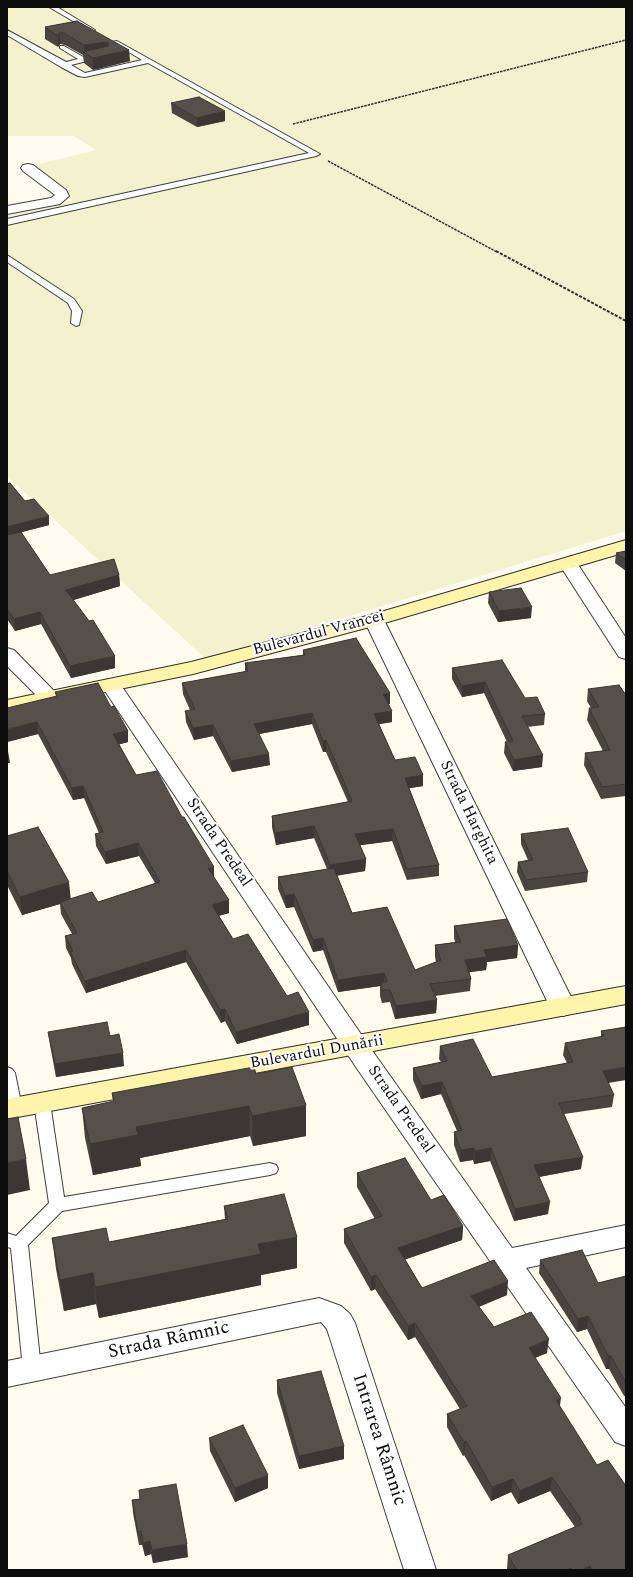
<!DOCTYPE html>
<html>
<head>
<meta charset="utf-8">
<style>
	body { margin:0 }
	#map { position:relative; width:633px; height:1577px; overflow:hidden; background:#fffbee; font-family:Spectral,serif }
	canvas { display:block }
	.frame { position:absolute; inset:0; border:8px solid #0d0d0d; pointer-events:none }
</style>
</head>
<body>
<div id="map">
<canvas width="633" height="1577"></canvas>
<div class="frame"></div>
</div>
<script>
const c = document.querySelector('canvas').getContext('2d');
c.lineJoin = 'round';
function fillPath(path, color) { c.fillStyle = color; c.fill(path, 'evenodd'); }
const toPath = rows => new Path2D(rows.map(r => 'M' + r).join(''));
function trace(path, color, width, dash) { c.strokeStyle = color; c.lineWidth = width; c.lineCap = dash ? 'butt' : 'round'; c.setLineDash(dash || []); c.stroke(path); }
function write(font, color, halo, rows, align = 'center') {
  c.font = font + ' Spectral,serif'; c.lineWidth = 4; c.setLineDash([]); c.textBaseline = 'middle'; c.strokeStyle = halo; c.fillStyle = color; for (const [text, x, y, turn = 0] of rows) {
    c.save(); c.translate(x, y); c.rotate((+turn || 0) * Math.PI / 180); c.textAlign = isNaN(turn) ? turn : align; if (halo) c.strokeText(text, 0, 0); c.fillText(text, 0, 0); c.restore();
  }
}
fillPath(toPath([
	[7,7,626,7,626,531,207,660,7,476,7,216,73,200,31,166,96,150,74,136,7,136]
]), '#f4f1cf');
const lane = toPath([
	[49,7,57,7,95,30,90,31,49,7],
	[7,30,66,62,78,59,60,48,60,46,64,46,85,58,103,55,103,57,71,65,85,73,142,60,112,42,117,41,320,154,316,156,7,225,7,219,309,153,148,63,85,77,78,76,61,67,7,35,7,30],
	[7,255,74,299,82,311,79,325,76,326,71,323,72,311,68,303,7,262,7,255],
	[7,1067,12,1069,15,1073,22,1108,20,1112,14,1114,8,1112,7,1109,7,1067],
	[42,1097,47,1099,50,1103,64,1197,270,1163,276,1165,278,1169,276,1173,270,1175,62,1211,28,1245,41,1369,38,1374,32,1376,26,1374,23,1369,11,1248,7,1247,7,1233,16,1236,49,1203,34,1103,37,1099,42,1097]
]);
const street = toPath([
	[28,164,33,165,66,190,69,196,60,204,7,214,7,206,51,198,55,195,23,171,21,168,23,165,28,164],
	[568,558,575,560,626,638,626,659,619,657,559,564,561,560,568,558],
	[374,614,381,616,384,620,576,1007,572,1013,563,1016,554,1013,550,1007,364,620,367,616,374,614],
	[7,648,14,650,56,693,59,697,56,701,49,703,42,701,7,666,7,648],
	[111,679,118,681,376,1056,512,1248,626,1225,626,1247,526,1268,626,1408,626,1446,615,1442,358,1070,101,685,104,681,111,679],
	[319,1298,341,1306,350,1314,355,1323,436,1570,404,1570,327,1329,321,1322,7,1387,7,1361,319,1298]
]);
const secondary = toPath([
	[626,540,626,552,381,624,193,674,7,712,7,700,191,662,367,616,626,540],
	[626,986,626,1004,7,1119,7,1099,626,986]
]);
trace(lane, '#404040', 2);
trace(street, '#404040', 2);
trace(secondary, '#2f2f2f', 2);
trace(toPath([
	[293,124,626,40],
	[328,161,497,252]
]), '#2f2f2f', 1.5, [2.5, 1]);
trace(toPath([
	[496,251,626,321]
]), '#2f2f2f', 2, [3, 1.5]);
fillPath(lane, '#fff');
fillPath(street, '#fff');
fillPath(secondary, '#fef4aa');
fillPath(toPath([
	[77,21,130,61,93,70,84,63,83,55,65,45,60,44,58,47,45,39,45,27],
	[171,103,225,111,225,121,197,127,172,113],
	[7,484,49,525,21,532,50,575,119,575,120,586,73,600,115,668,71,678,41,624,15,631,7,619],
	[626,551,626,571,615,563,616,553],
	[489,592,531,618,498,622,488,603],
	[303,650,390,704,389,704,392,722,379,724,395,760,423,786,409,788,439,865,439,876,407,880,392,841,360,845,366,859,365,871,337,875,352,913,415,970,436,962,435,957,435,945,455,942,454,938,454,926,518,945,517,958,487,962,486,970,469,972,471,979,470,991,435,996,437,1000,436,1013,395,1019,390,1002,382,1003,380,996,380,986,338,992,323,950,313,952,294,907,286,908,278,889,278,877,327,869,314,838,276,845,272,827,272,816,348,802,326,752,323,752,312,724,259,734,270,765,232,772,213,736,194,740,186,722,185,711,190,710,183,694,182,683,245,672,245,663,303,655],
	[452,668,525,698,545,714,544,725,527,727,542,767,513,771,504,753,505,742,507,742,484,693,462,697,452,679],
	[588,689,626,695,626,796,601,799,584,765,585,753,603,751,587,720,589,708,591,708,587,701],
	[55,692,111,707,128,731,128,742,119,744,136,775,214,878,229,913,219,916,233,939,287,996,309,1025,237,1044,225,1021,221,1023,186,962,86,993,72,964,71,958,66,948,65,936,72,934,61,914,60,904,22,915,7,885,7,836,70,898,98,902,155,883,139,856,106,864,96,846,95,834,99,833,84,798,73,800,38,734,7,742,56,696],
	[521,834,588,872,587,882,525,891,517,872,518,862,528,860,521,844],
	[626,1027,608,1083,614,1095,612,1107,564,1114,581,1169,539,1177,548,1214,514,1221,490,1161,474,1164,473,1160,460,1162,454,1145,454,1132,457,1131,441,1094,421,1099,413,1080,413,1068,441,1062,439,1059,440,1046,492,1077,567,1063,563,1055,565,1043,601,1037,601,1031],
	[48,1032,110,1036,124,1066,56,1077,50,1045],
	[256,1074,306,1136,253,1146,250,1136,140,1158,141,1166,93,1175,85,1138,82,1108,113,1102,112,1093],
	[357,1173,431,1200,463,1226,462,1240,405,1259,422,1288,507,1295,479,1307,494,1327,547,1353,535,1358,560,1407,626,1570,508,1570,507,1569,508,1555,575,1527,550,1491,518,1504,511,1492,491,1501,464,1455,463,1456,447,1427,447,1414,460,1409,415,1337,408,1340,375,1289,371,1291,344,1243,344,1229,375,1219,357,1187],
	[224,1206,297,1268,261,1275,261,1285,99,1318,96,1304,64,1311,56,1269,52,1238,109,1242,225,1219],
	[540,1260,598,1283,626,1276,626,1395,624,1396,609,1369,606,1369,587,1329,577,1332,539,1273],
	[277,1380,344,1446,344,1459,299,1469,277,1393],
	[209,1438,268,1488,235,1502,210,1451],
	[139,1490,188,1557,153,1563,151,1554,145,1556,142,1545,139,1545,133,1513,132,1500,140,1499]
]), '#4a4440');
fillPath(toPath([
	[59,33,60,44,58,47,58,36],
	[108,42,109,53,85,53,84,45],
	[129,50,130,61,93,70,93,58],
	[225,111,225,121,197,127,197,118],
	[49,516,49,525,7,536,7,527],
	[119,575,120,586,67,602,66,590],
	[532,607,531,618,498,622,499,611],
	[40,612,41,624,15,631,14,619],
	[115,656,115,668,71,678,70,666],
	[485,682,484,693,462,697,462,686],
	[390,693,390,704,383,705,383,694],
	[392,711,392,722,374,725,374,714],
	[312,713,312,724,254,735,254,724],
	[37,722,38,734,7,742,7,729],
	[213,725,213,736,194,740,193,728],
	[128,731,128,742,114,746,113,734],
	[326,740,326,752,323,752,323,741],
	[7,751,8,751,10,763,7,763],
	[269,754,270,765,232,772,231,761],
	[543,755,542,767,513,771,514,760],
	[423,775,423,786,405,789,405,778],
	[83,786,84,798,73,800,72,788],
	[314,826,314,838,276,845,275,833],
	[393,829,392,841,355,846,355,834],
	[138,843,139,856,106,864,105,852],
	[366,859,365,871,330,877,330,865],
	[214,867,214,879,208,868],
	[69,882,71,901,60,902,60,904,22,915,20,897],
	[294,894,294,907,286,908,285,896],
	[229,900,229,913,213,917,212,905],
	[323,938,323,950,313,952,313,940],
	[518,945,517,958,487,962,486,970,464,973,465,960,484,950],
	[186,950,186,962,86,993,85,981],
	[384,973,384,985,381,984,380,986,338,992,338,980],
	[437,1000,436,1013,395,1019,396,1006],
	[225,1009,225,1021,221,1023,220,1010],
	[309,1012,309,1025,237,1044,236,1032],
	[123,1053,124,1066,56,1077,55,1064],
	[626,1067,626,1080,602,1084,603,1071],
	[442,1082,441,1094,421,1099,422,1086],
	[306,1105,306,1136,253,1146,252,1116],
	[249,1106,250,1136,140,1158,141,1166,93,1175,90,1144,136,1127],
	[474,1148,473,1160,460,1162,461,1150],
	[491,1148,490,1161,474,1164,475,1151],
	[583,1157,581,1169,533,1178,534,1165],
	[26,1159,30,1190,7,1195,7,1163],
	[550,1202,548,1214,514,1221,515,1209],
	[463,1226,462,1240,398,1262,398,1248],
	[297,1237,297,1268,261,1275,261,1285,99,1318,95,1287,258,1244],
	[93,1273,96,1304,64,1311,60,1280],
	[376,1275,375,1289,371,1291,371,1277],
	[508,1281,507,1295,470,1310,471,1296],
	[588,1316,587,1329,577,1332,578,1319],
	[415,1323,415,1337,408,1340,408,1326],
	[549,1339,547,1353,527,1361,529,1348],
	[608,1356,611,1356,609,1369,606,1369],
	[626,1383,626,1395,624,1396],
	[561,1398,559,1412,556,1400],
	[466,1441,464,1455,463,1456,464,1442],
	[344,1446,344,1459,299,1469,299,1456],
	[268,1475,268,1488,235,1502,235,1488],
	[552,1477,550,1491,518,1504,520,1491],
	[513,1479,511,1492,491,1501,492,1487],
	[150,1541,151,1554,145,1556,143,1543],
	[187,1544,188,1557,153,1563,152,1550],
	[590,1566,590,1570,582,1570]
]), '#3c3734');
const building = toPath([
	[77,21,129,50,93,58,83,52,108,46,108,42,84,45,64,33,59,33,58,36,45,27,77,21],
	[199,97,225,111,197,118,171,103,199,97],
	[10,483,25,501,34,499,49,516,7,527,7,484,10,483],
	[21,532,50,575,114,559,119,575,66,590,89,621,93,620,115,656,70,666,40,612,14,619,7,609,7,566,8,566,7,564,7,535,21,532],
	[626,551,626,560,616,553,626,551],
	[521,588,532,607,499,611,489,592,521,588],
	[356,638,390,693,383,694,392,711,374,714,395,760,415,757,423,775,405,778,439,865,407,869,393,829,355,834,366,859,330,865,314,826,275,833,272,816,352,801,326,740,323,741,312,713,254,724,269,754,231,761,213,725,193,728,185,711,195,709,182,683,248,671,245,663,305,655,303,650,356,638],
	[502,660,525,698,537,697,545,714,522,716,543,755,514,760,505,742,513,741,485,682,462,686,452,668,502,660],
	[98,683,111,707,114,706,128,731,113,734,136,775,157,771,182,817,184,817,214,867,208,868,229,900,212,905,233,939,248,934,287,996,298,992,309,1012,236,1032,225,1009,220,1010,186,950,85,981,70,952,73,951,65,936,77,933,60,902,92,892,98,902,160,882,138,843,105,852,95,834,103,832,83,786,72,788,37,722,7,729,7,708,57,696,55,692,98,683],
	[619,685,626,695,626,784,602,787,585,753,610,750,589,708,599,707,588,689,619,685],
	[38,827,69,882,20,897,7,871,7,836,38,827],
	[568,828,588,872,526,880,518,862,533,860,521,834,568,828],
	[334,868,352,913,387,907,415,970,441,960,435,945,461,942,454,926,507,919,518,945,484,950,487,957,465,960,471,979,430,984,437,1000,396,1006,390,990,382,990,381,984,387,981,384,973,338,980,323,938,313,940,294,894,285,896,278,877,334,868],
	[107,1022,110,1036,119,1034,123,1053,55,1064,48,1032,107,1022],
	[626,1027,626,1067,603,1071,614,1095,559,1103,583,1157,534,1165,550,1202,515,1209,491,1148,475,1151,474,1148,461,1150,454,1132,462,1130,442,1082,422,1086,413,1068,447,1061,440,1046,473,1039,492,1077,573,1062,565,1043,604,1036,601,1031,626,1027],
	[254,1067,256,1074,292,1067,306,1105,252,1116,249,1106,136,1127,138,1135,90,1144,82,1108,114,1101,112,1093,254,1067],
	[18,1117,26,1159,7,1163,7,1119,18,1117],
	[405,1158,431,1200,444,1195,463,1226,398,1248,422,1288,494,1260,508,1281,471,1296,494,1327,531,1312,549,1339,529,1348,561,1398,556,1400,597,1465,608,1460,626,1486,626,1570,592,1570,590,1566,582,1570,572,1570,571,1568,567,1570,517,1570,508,1555,582,1524,579,1520,581,1519,552,1477,520,1491,513,1479,492,1487,466,1441,464,1442,447,1414,467,1406,415,1323,408,1326,376,1275,371,1277,344,1229,382,1216,357,1173,405,1158],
	[284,1194,297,1237,258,1244,261,1254,95,1287,93,1273,60,1280,52,1238,106,1228,109,1242,228,1219,224,1206,284,1194],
	[582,1250,598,1283,626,1276,626,1383,611,1356,608,1356,588,1316,578,1319,540,1260,582,1250],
	[321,1371,344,1446,299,1456,277,1380,321,1371],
	[243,1425,268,1475,235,1488,209,1438,243,1425],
	[176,1484,187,1544,152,1550,150,1541,143,1543,141,1531,138,1532,132,1500,140,1499,139,1490,176,1484]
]);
fillPath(building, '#564f4a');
trace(building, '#3c3734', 1);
write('16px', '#0d0d0d', '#fff', [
	["Bulevardul Vrancei",319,634,-15],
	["Strada Harghita",468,813,64],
	["Strada Predeal",218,843,56],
	["Bulevardul Dunării",317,1053,-10],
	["Strada Predeal",400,1110,55]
]);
write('19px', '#0d0d0d', '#fff', [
	["Strada Râmnic",169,1341,-12],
	["Intrarea Râmnic",378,1440,72]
]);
</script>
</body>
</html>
